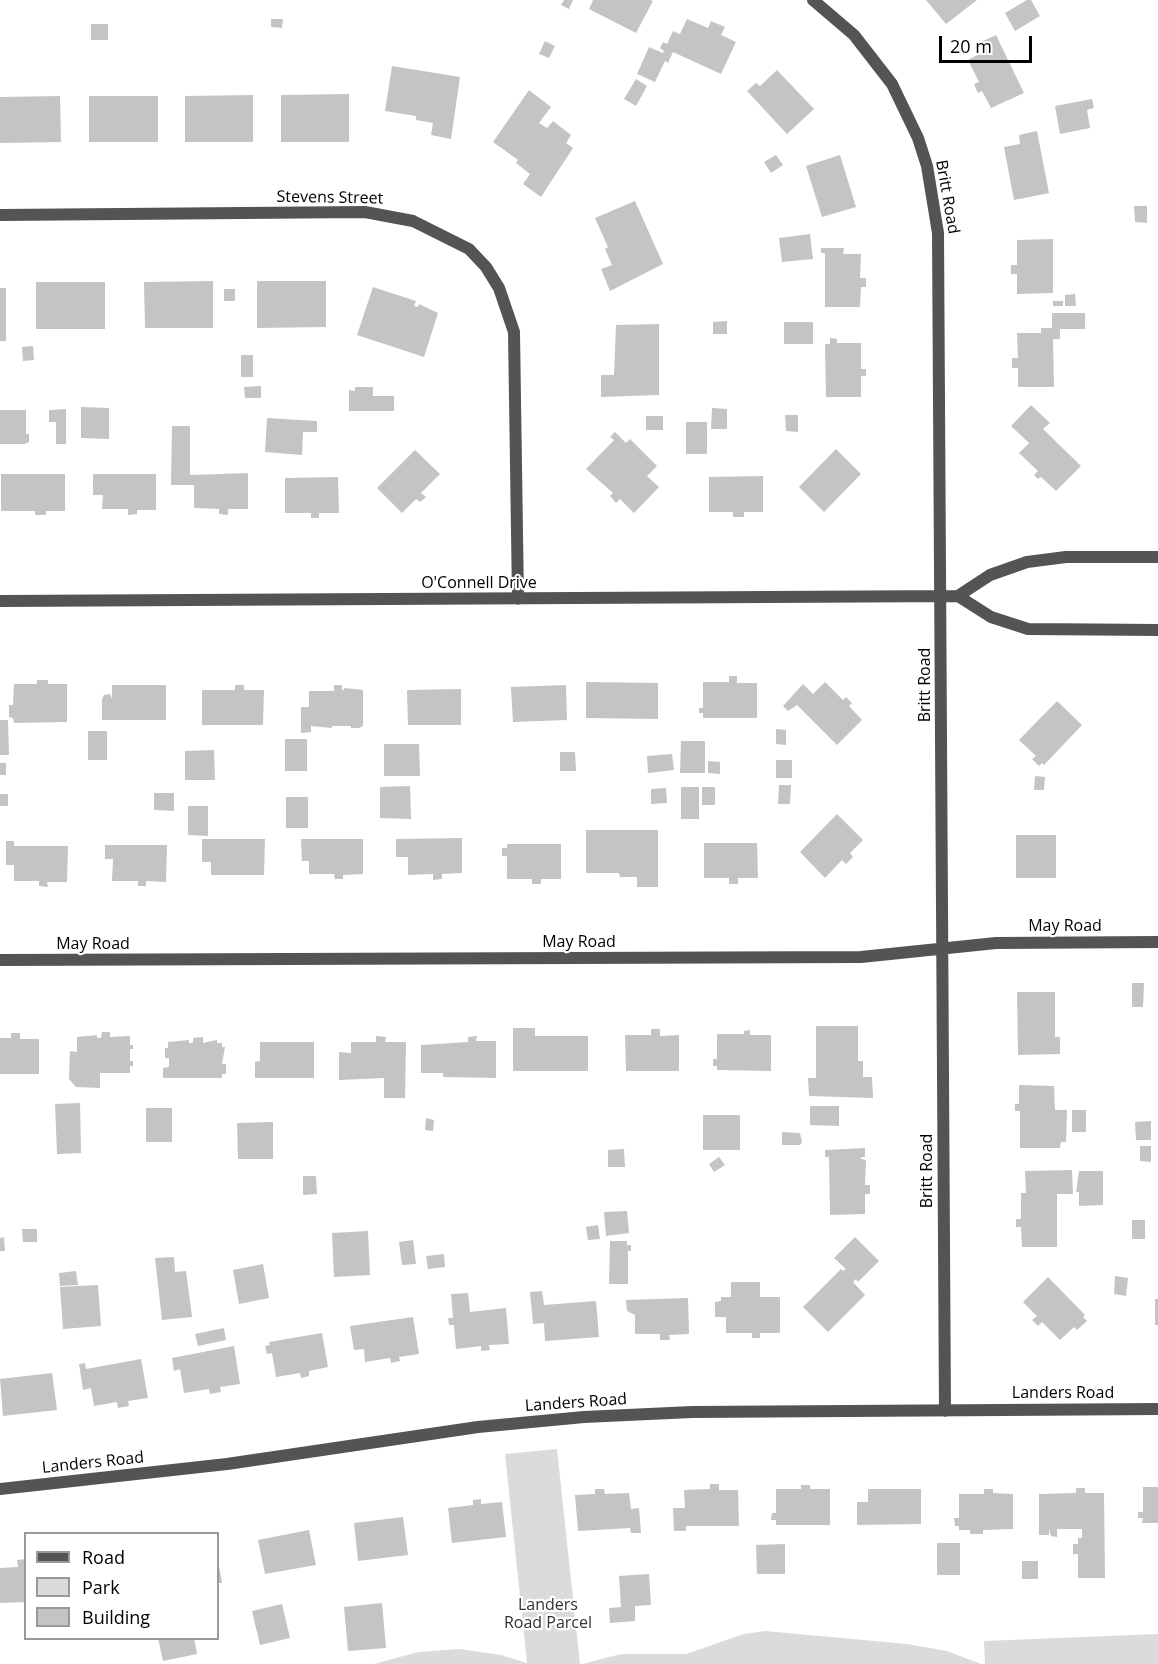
<!DOCTYPE html>
<html>
<head>
<meta charset="utf-8">
<style>
	body { margin:0 }
	#map { position:relative; width:1158px; height:1664px; overflow:hidden; background:#fff; font-family:"Open Sans",sans-serif }
	canvas { display:block }
	.legend { position:absolute; left:24px; top:1532px; width:195px; height:108px; box-sizing:border-box; background:#fff; border:2px solid #999; margin:0; padding:8px 10px; list-style:none; font-size:18px; color:#000 }
	.legend li { display:flex; align-items:center; gap:12px; height:30px }
	.legend b { width:30px; border:2px solid #999 }
	.scale { position:absolute; left:939px; top:36px; width:93px; height:27px; box-sizing:border-box; border:3px solid #000; border-top:0; padding-left:8px; font-size:18px; line-height:21px; white-space:nowrap; color:#000; -webkit-text-stroke:4px #fff; paint-order:stroke }
</style>
</head>
<body>
<div id="map">
<canvas width="1158" height="1664"></canvas>
<ul class="legend">
<li><b style="height:8px;background:#545454"></b>Road</li>
<li><b style="height:16px;background:#dbdbdb"></b>Park</li>
<li><b style="height:16px;background:#c4c4c4"></b>Building</li>
</ul>
<div class="scale">20 m</div>
</div>
<script>
const c = document.querySelector('canvas').getContext('2d');
c.lineJoin = 'round';
function fillPath(path, color) { c.fillStyle = color; c.fill(path, 'evenodd'); }
const toPath = rows => new Path2D(rows.map(r => 'M' + r).join(''));
function trace(path, color, width, dash) { c.strokeStyle = color; c.lineWidth = width; c.lineCap = dash ? 'butt' : 'round'; c.setLineDash(dash || []); c.stroke(path); }
function write(font, color, halo, rows, align = 'center') {
  c.font = font + ' "Open Sans",sans-serif'; c.lineWidth = 4.5; c.setLineDash([]); c.textBaseline = 'middle'; c.strokeStyle = halo; c.fillStyle = color; for (const [text, x, y, turn = 0] of rows) {
    c.save(); c.translate(x, y); c.rotate((+turn || 0) * Math.PI / 180); c.textAlign = isNaN(turn) ? turn : align; if (halo) c.strokeText(text, 0, 0); c.fillText(text, 0, 0); c.restore();
  }
}
fillPath(toPath([
	[557,1449,580,1664,374,1664,418,1652,460,1649,501,1655,527,1663,505,1454],
	[765,1631,907,1644,947,1651,981,1664,582,1664,621,1654,686,1654,744,1634],
	[1158,1634,1158,1664,985,1664,984,1641]
]), '#dbdbdb');
fillPath(toPath([
	[564,0,573,0,569,9,561,5],
	[593,0,650,0,653,1,636,33,589,9],
	[926,0,977,0,946,24],
	[1027,0,1031,0,1040,16,1015,31,1005,13],
	[271,19,283,19,282,28,271,27],
	[687,19,708,28,711,21,725,27,721,35,736,42,721,74,673,52,668,63,665,61,655,82,637,74,649,47,663,53,664,51,660,48,663,42,667,44,673,31,680,34],
	[91,24,108,24,108,40,91,40],
	[996,35,1024,93,991,108,982,91,978,93,974,84,979,82,968,60,983,52,979,43],
	[545,41,555,46,549,58,539,54],
	[392,66,460,77,451,139,431,135,433,123,416,120,416,116,385,111],
	[777,70,814,109,787,134,747,91,756,83,760,86],
	[636,79,647,86,636,106,624,99],
	[529,90,551,107,539,123,547,128,553,121,571,135,566,143,573,148,541,197,523,184,530,174,516,163,518,160,493,142],
	[349,94,349,142,281,142,281,95],
	[253,95,253,142,185,142,185,96],
	[60,96,61,142,0,143,0,97],
	[89,96,158,96,158,142,89,142],
	[1092,99,1094,108,1087,110,1090,128,1060,134,1055,106],
	[1037,131,1049,193,1014,200,1004,147,1020,144,1019,135],
	[776,155,783,165,771,173,764,162],
	[840,155,856,207,822,217,806,166],
	[635,201,663,264,610,291,601,269,612,265,605,249,608,247,595,218],
	[1134,206,1147,206,1147,223,1135,222],
	[810,234,813,259,782,262,779,238],
	[1053,239,1053,293,1017,294,1017,274,1011,274,1011,265,1017,265,1017,240],
	[821,248,844,248,843,254,861,254,860,278,866,278,866,287,861,287,860,307,825,307,825,253,821,253],
	[213,281,213,328,145,328,144,282],
	[257,281,326,281,326,327,257,328],
	[36,282,105,282,105,329,36,329],
	[373,287,416,301,414,306,418,307,419,304,438,313,424,357,357,335],
	[0,288,6,288,6,341,0,341],
	[224,289,235,289,235,301,224,301],
	[1075,294,1076,306,1065,306,1065,295],
	[1053,301,1063,301,1063,306,1053,306],
	[1052,313,1085,313,1085,329,1060,329,1060,339,1053,339,1054,387,1018,387,1018,368,1012,368,1012,358,1018,358,1017,333,1041,333,1041,328,1052,328],
	[727,321,727,334,713,334,713,322],
	[784,322,813,322,813,344,784,344],
	[659,324,659,395,601,397,601,375,614,375,616,325],
	[830,338,837,339,837,343,861,343,861,369,866,369,866,376,861,376,861,397,826,397,825,344,830,344],
	[33,346,34,360,23,361,22,347],
	[241,355,253,355,253,377,241,377],
	[261,386,261,398,245,398,244,387],
	[355,387,373,387,373,396,394,396,394,411,349,411,349,390,355,391],
	[1031,405,1050,423,1043,429,1081,466,1056,491,1041,477,1038,479,1034,475,1038,471,1019,453,1029,443,1011,426],
	[81,407,109,408,109,439,81,438],
	[712,408,727,409,727,429,711,429],
	[66,409,66,444,56,444,56,422,49,422,49,410],
	[0,410,26,410,26,434,29,434,29,442,25,444,0,444],
	[785,415,798,415,798,432,786,431],
	[646,416,663,416,663,430,646,430],
	[267,418,317,421,317,432,303,432,302,455,265,452],
	[686,422,707,422,707,454,686,454],
	[172,426,190,426,190,475,248,473,248,509,228,509,228,515,219,514,219,509,194,508,194,485,171,485],
	[615,432,626,443,630,439,657,466,647,476,659,487,634,513,620,499,616,503,610,496,613,493,586,469,614,440,610,437],
	[836,449,861,474,824,512,799,487],
	[415,450,440,474,421,493,426,497,420,502,416,499,402,513,377,488],
	[1,474,65,474,65,511,46,511,46,515,35,515,35,511,1,511],
	[93,474,156,474,156,510,137,510,137,514,128,515,128,509,102,509,103,495,93,495],
	[763,476,763,512,744,512,744,517,733,517,733,512,709,512,709,477],
	[338,477,339,513,319,513,319,518,311,518,311,513,285,513,285,478],
	[729,676,737,676,737,683,757,683,757,718,703,718,703,713,699,713,699,708,703,708,703,682,729,682],
	[37,680,48,680,48,684,67,684,67,722,14,723,13,718,9,717,9,705,13,705,14,684,37,684],
	[586,682,658,683,658,719,586,718],
	[825,682,843,700,846,697,852,703,849,706,862,720,837,745,797,705,788,711,783,706,803,684,813,694],
	[112,685,166,685,166,720,102,720,102,699,104,695,110,694,112,699],
	[235,685,244,685,244,690,264,690,263,725,202,725,202,690,235,690],
	[334,685,342,685,342,691,345,688,363,690,363,726,359,728,351,728,351,726,332,726,332,728,311,726,311,732,301,733,301,707,309,707,309,691,334,691],
	[566,685,567,720,513,722,511,687],
	[461,689,461,725,408,725,407,690],
	[1057,701,1082,725,1044,765,1042,763,1039,766,1032,759,1036,756,1019,740],
	[0,720,8,720,9,755,0,755],
	[776,729,786,730,786,745,776,744],
	[88,731,107,731,107,760,88,760],
	[285,739,307,739,307,771,285,771],
	[681,741,705,741,705,773,680,773],
	[384,744,419,744,420,776,384,776],
	[214,750,215,780,185,780,185,751],
	[560,752,575,752,576,771,560,771],
	[672,754,674,770,648,773,647,756],
	[776,760,792,760,792,778,776,778],
	[708,761,720,762,720,774,708,773],
	[0,763,6,763,6,775,0,775],
	[1035,776,1045,777,1044,790,1034,790],
	[779,785,791,785,790,804,778,804],
	[410,786,411,819,380,818,380,787],
	[681,787,699,787,699,819,681,819],
	[702,787,715,787,715,805,702,805],
	[666,788,667,803,651,804,651,789],
	[154,793,174,793,174,811,154,810],
	[0,794,8,794,8,806,0,806],
	[286,797,308,797,308,828,286,828],
	[188,806,208,806,208,836,188,835],
	[837,814,863,840,850,853,853,857,846,864,842,860,825,878,800,852],
	[586,830,658,830,658,887,637,887,637,877,620,877,619,873,586,873],
	[1016,835,1056,835,1056,878,1016,878],
	[462,838,462,873,442,874,442,879,433,880,433,874,408,875,408,857,396,857,396,839],
	[202,839,265,839,264,875,211,875,211,862,202,862],
	[301,839,363,839,363,874,343,875,343,879,335,879,334,874,309,874,309,861,302,861],
	[6,841,14,841,14,846,68,846,67,882,47,882,48,887,39,886,39,881,14,881,14,865,6,865],
	[704,843,757,843,758,878,738,878,738,884,729,884,729,878,704,878],
	[507,844,561,844,561,879,541,879,541,884,532,884,532,879,507,879,507,856,502,856,502,848,507,848],
	[105,845,167,845,166,882,146,881,146,886,138,886,138,881,112,881,113,859,105,859],
	[1132,983,1144,983,1143,1007,1132,1007],
	[1017,992,1055,992,1055,1037,1060,1037,1060,1054,1018,1055],
	[816,1026,858,1026,858,1061,863,1061,863,1077,872,1077,873,1098,809,1096,808,1078,816,1078],
	[513,1028,535,1028,535,1036,588,1036,588,1071,513,1071],
	[651,1029,660,1029,660,1036,679,1035,679,1071,626,1071,625,1035,651,1035],
	[750,1030,750,1035,771,1035,771,1071,717,1070,717,1066,713,1066,713,1059,717,1059,717,1034,744,1034,744,1031],
	[102,1032,110,1032,110,1037,130,1036,130,1045,133,1045,133,1049,130,1049,130,1061,133,1061,133,1066,130,1066,130,1073,100,1073,100,1088,76,1087,69,1079,70,1051,77,1052,77,1037,97,1035,97,1038,101,1038],
	[11,1033,20,1033,20,1039,39,1039,39,1074,0,1074,0,1038,11,1038],
	[376,1036,386,1037,385,1042,406,1042,405,1098,384,1098,384,1078,339,1080,339,1052,351,1053,351,1042,376,1042],
	[477,1036,476,1041,496,1041,496,1078,443,1077,443,1073,421,1073,421,1045,468,1042,468,1037],
	[203,1037,203,1043,217,1040,217,1043,222,1043,222,1047,225,1047,222,1064,226,1064,226,1074,222,1074,222,1078,163,1078,163,1068,169,1067,169,1058,165,1058,165,1048,168,1048,168,1042,189,1040,189,1043,193,1043,193,1038],
	[260,1042,314,1042,314,1078,255,1078,255,1062,260,1061],
	[1019,1085,1054,1086,1055,1110,1067,1110,1066,1142,1061,1142,1060,1148,1020,1148,1020,1111,1015,1111,1015,1104,1019,1104],
	[80,1103,81,1153,57,1154,55,1104],
	[810,1106,839,1106,839,1126,810,1125],
	[146,1108,172,1108,172,1142,146,1142],
	[1072,1110,1086,1110,1086,1132,1072,1132],
	[703,1115,740,1115,740,1150,703,1150],
	[426,1118,434,1120,433,1131,425,1130],
	[1151,1121,1151,1140,1136,1140,1135,1122],
	[273,1122,273,1159,238,1159,237,1123],
	[782,1132,800,1133,802,1142,800,1145,782,1145],
	[1140,1146,1151,1146,1151,1162,1140,1161],
	[865,1148,865,1157,861,1157,861,1159,866,1160,865,1185,870,1185,870,1194,865,1194,865,1214,830,1215,829,1157,825,1157,825,1150],
	[624,1149,625,1167,608,1167,608,1150],
	[719,1157,725,1165,714,1172,709,1164],
	[1072,1170,1073,1194,1057,1194,1057,1247,1022,1247,1021,1227,1016,1227,1016,1219,1021,1219,1021,1193,1026,1193,1025,1171],
	[1079,1171,1103,1171,1103,1205,1079,1206,1079,1192,1076,1192],
	[303,1176,316,1176,317,1194,303,1195],
	[627,1211,629,1233,606,1236,604,1212],
	[1132,1220,1145,1220,1145,1239,1132,1239],
	[598,1225,600,1239,588,1240,586,1227],
	[22,1229,37,1229,37,1242,23,1242],
	[368,1231,370,1275,334,1277,332,1233],
	[4,1237,5,1251,0,1251,0,1238],
	[855,1237,879,1261,858,1282,856,1279,853,1282,865,1295,828,1332,803,1307,841,1269,843,1271,846,1269,834,1258],
	[413,1240,416,1264,402,1265,399,1242],
	[610,1241,627,1241,627,1245,631,1245,631,1251,628,1251,628,1284,609,1284],
	[444,1254,445,1267,428,1269,426,1256],
	[174,1257,175,1272,186,1271,192,1317,162,1320,155,1258],
	[263,1264,269,1298,239,1304,233,1270],
	[76,1271,78,1285,60,1286,59,1273],
	[1115,1276,1128,1278,1126,1296,1114,1294],
	[1048,1277,1085,1315,1083,1317,1087,1321,1077,1330,1074,1327,1060,1340,1042,1322,1038,1326,1032,1320,1037,1316,1023,1302],
	[731,1282,760,1282,760,1297,780,1297,780,1333,760,1333,760,1338,752,1338,752,1333,726,1333,726,1317,715,1317,715,1302,721,1301,721,1297,731,1297],
	[98,1285,101,1326,63,1329,60,1287],
	[542,1291,544,1305,596,1301,599,1337,545,1341,544,1323,533,1324,530,1292],
	[468,1293,470,1312,506,1308,509,1344,489,1345,490,1350,481,1351,481,1346,456,1349,454,1325,449,1325,448,1318,453,1318,451,1294],
	[688,1298,689,1334,669,1335,670,1340,660,1340,660,1334,635,1334,635,1315,627,1311,626,1300],
	[1155,1299,1158,1299,1158,1325,1155,1325],
	[413,1317,419,1354,399,1357,400,1361,391,1363,390,1358,365,1362,364,1349,354,1350,350,1326],
	[224,1328,226,1340,198,1346,195,1334],
	[322,1333,328,1367,309,1371,309,1376,301,1378,300,1373,276,1377,272,1353,267,1354,265,1346,270,1345,269,1342],
	[234,1346,240,1384,220,1387,221,1392,210,1394,209,1389,184,1393,180,1369,174,1371,172,1358],
	[141,1359,148,1398,128,1401,129,1406,118,1408,117,1402,94,1406,91,1388,83,1390,79,1364,85,1363,86,1369],
	[52,1373,57,1410,3,1416,0,1379],
	[710,1484,719,1484,719,1490,738,1490,739,1526,686,1526,686,1531,674,1531,673,1508,685,1508,684,1490,710,1489],
	[801,1485,810,1485,810,1489,830,1489,830,1525,776,1525,776,1520,771,1520,772,1513,776,1513,776,1489,801,1489],
	[1143,1487,1158,1487,1158,1523,1142,1523,1143,1518,1138,1518,1138,1512,1143,1512],
	[1076,1488,1085,1488,1085,1493,1104,1493,1105,1578,1078,1578,1078,1554,1073,1554,1073,1544,1078,1544,1078,1538,1082,1538,1082,1529,1057,1529,1057,1537,1051,1536,1049,1529,1049,1535,1039,1535,1039,1494,1076,1493],
	[595,1489,604,1489,605,1494,629,1493,631,1509,639,1508,641,1533,631,1533,630,1528,578,1531,575,1495,595,1494],
	[868,1489,921,1489,921,1524,857,1525,857,1502,868,1502],
	[984,1489,993,1489,993,1493,1013,1494,1013,1529,983,1530,983,1534,970,1534,970,1530,959,1530,959,1526,955,1526,954,1518,959,1518,959,1494,984,1494],
	[481,1499,481,1504,502,1502,506,1537,452,1543,448,1508,473,1505,473,1500],
	[403,1517,408,1555,358,1561,354,1523],
	[309,1530,316,1565,265,1574,258,1540],
	[937,1543,960,1543,960,1575,937,1575],
	[785,1544,785,1574,757,1574,756,1545],
	[26,1559,26,1602,0,1603,0,1568,18,1567,17,1560],
	[218,1560,222,1583,218,1583],
	[1022,1561,1038,1561,1038,1579,1022,1579],
	[649,1574,651,1605,635,1606,635,1621,610,1623,609,1608,621,1607,619,1576],
	[382,1603,386,1648,348,1651,344,1607],
	[282,1604,290,1638,260,1645,252,1611],
	[158,1638,194,1638,197,1654,163,1661]
]), '#c4c4c4');
trace(toPath([
	[813,0,854,35,892,84,918,138,927,166,938,233,945,1411],
	[0,215,365,212,413,221,469,249,486,267,499,288,514,332,518,599],
	[958,596,990,575,1027,562,1066,557,1158,557],
	[0,601,958,596,991,617,1028,629,1158,630],
	[0,960,861,957,996,943,1158,942],
	[0,1489,227,1464,478,1427,584,1417,692,1412,1158,1409]
]), '#545454', 12);
write('16px', '#000', '#fff', [
	["Britt Road",947,197,80],
	["Stevens Street",330,198,1],
	["O'Connell Drive",479,583],
	["Britt Road",925,685,-90],
	["May Road",1065,926],
	["May Road",579,942],
	["May Road",93,944],
	["Britt Road",927,1171,-90],
	["Landers Road",1063,1393],
	["Landers Road",576,1403,-4],
	["Landers Road",93,1463,-6]
]);
write('16px', '#323232', '#fff', [
	["Landers",548,1605],
	["Road Parcel",548,1623]
]);
</script>
</body>
</html>
